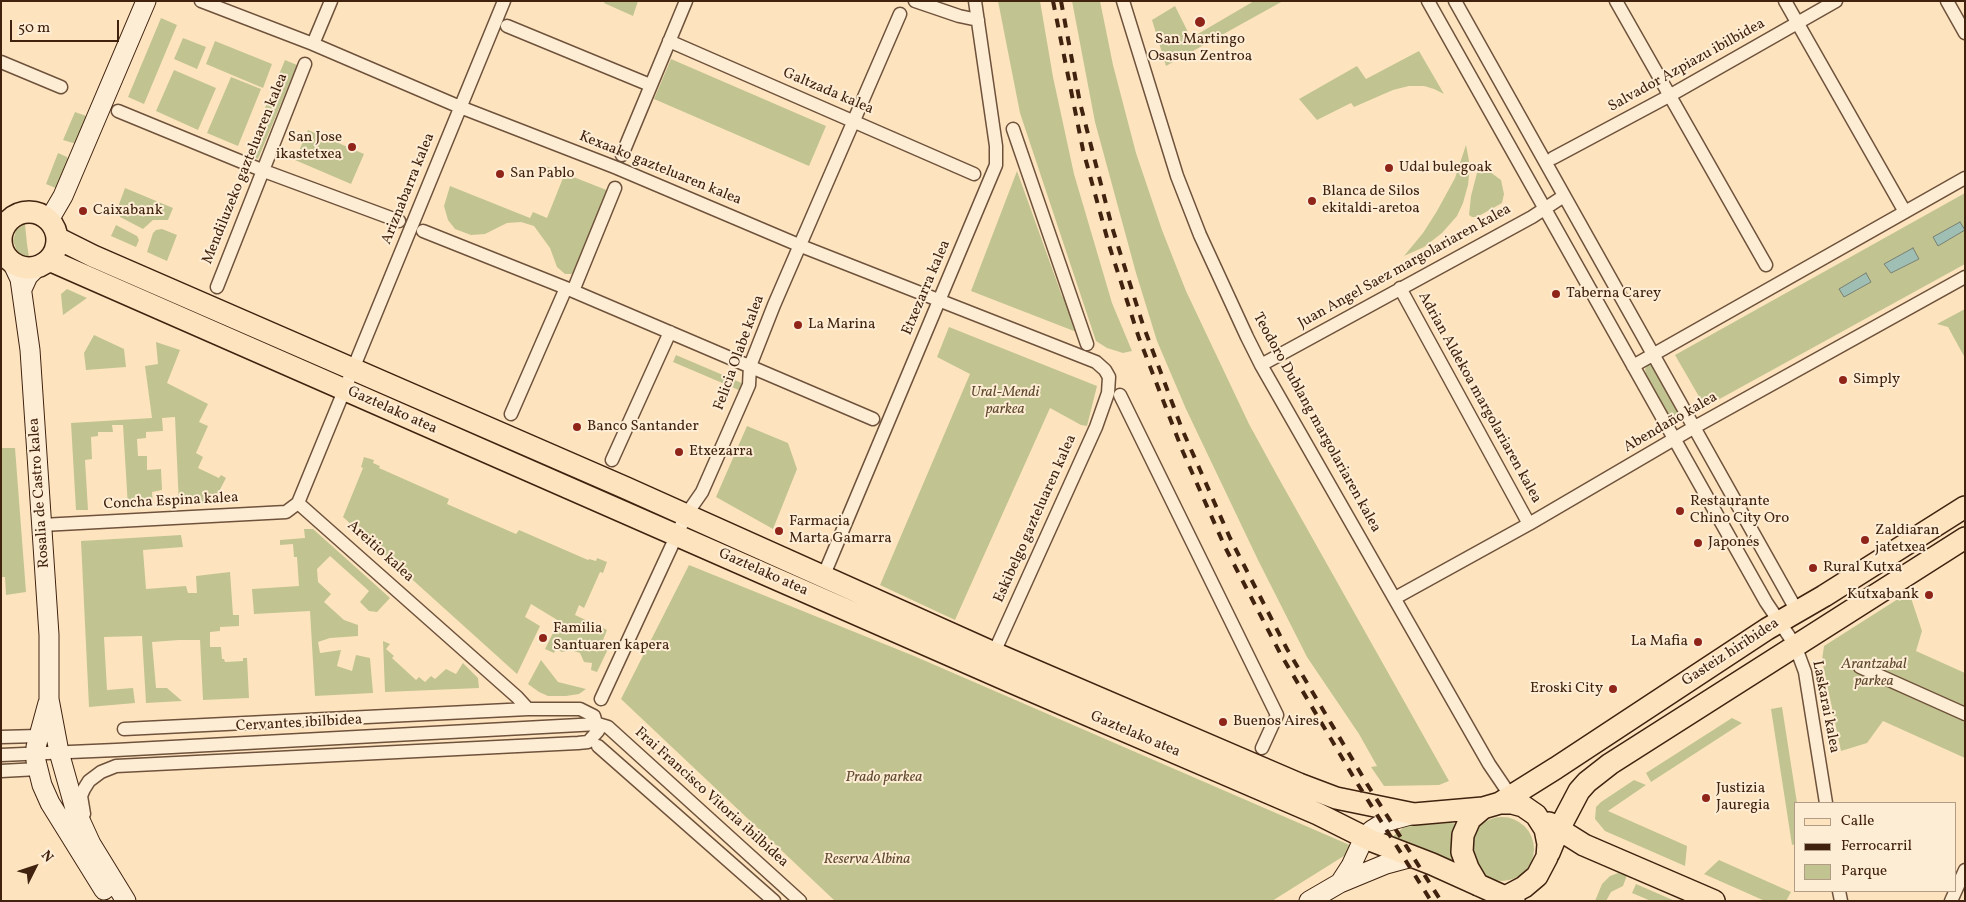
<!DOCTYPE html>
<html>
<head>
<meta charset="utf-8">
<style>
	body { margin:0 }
	#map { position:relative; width:1966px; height:902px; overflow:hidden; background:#fde4bf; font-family:Vollkorn,serif }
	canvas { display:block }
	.frame { position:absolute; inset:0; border:2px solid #40220f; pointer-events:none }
	.legend { position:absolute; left:1794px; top:802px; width:162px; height:90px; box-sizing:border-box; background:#feedd5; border:1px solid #b29c86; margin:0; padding:6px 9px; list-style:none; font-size:15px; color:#40220f }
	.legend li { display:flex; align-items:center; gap:10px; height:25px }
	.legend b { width:25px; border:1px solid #b29c86 }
	.north { position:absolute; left:10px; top:842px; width:50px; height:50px; -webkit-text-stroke:4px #feedd5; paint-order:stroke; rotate:49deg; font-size:14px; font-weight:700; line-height:20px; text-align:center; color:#40220f }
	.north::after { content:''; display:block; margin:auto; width:18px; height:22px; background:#40220f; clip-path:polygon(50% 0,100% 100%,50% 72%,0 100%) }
	.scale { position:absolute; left:10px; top:20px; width:109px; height:22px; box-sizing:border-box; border:2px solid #40220f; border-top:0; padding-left:6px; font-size:15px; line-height:18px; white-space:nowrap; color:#40220f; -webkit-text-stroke:4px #feedd5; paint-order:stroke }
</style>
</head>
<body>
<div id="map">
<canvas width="1966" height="902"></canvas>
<div class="frame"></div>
<ul class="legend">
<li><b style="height:6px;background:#fde4bf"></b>Calle</li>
<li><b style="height:6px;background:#40220f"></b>Ferrocarril</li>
<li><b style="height:14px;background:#c1c490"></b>Parque</li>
</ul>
<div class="north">N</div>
<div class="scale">50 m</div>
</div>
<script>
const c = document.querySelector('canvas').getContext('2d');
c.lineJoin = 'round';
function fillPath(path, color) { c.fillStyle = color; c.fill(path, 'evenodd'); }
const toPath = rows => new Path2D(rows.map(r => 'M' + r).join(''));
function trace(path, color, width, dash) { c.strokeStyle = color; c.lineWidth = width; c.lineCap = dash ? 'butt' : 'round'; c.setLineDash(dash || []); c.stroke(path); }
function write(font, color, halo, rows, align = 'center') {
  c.font = font + ' Vollkorn,serif'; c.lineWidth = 4; c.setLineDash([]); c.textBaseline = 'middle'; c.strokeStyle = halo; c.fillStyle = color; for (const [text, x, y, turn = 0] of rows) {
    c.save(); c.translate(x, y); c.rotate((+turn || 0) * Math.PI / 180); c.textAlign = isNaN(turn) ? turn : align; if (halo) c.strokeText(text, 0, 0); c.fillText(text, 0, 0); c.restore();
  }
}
fillPath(toPath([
	[605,1,638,1,633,16,604,3],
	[998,1,1040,1,1053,77,1074,174,1112,303,1132,351,1123,353,1107,348,1096,341,1020,113],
	[1072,1,1100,1,1113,65,1136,153,1162,230,1186,291,1249,424,1278,477,1449,781,1439,785,1384,786,1371,767,1377,766,1359,734,1307,657,1258,560,1186,409,1157,341,1136,273,1095,122],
	[1254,1,1283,1,1166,66,1152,20,1175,6,1191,38],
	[161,18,177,25,144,104,128,97],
	[183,38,206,47,197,69,174,59],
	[215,41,272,64,263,88,206,64],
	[1419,51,1444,94,1434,89,1424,86,1409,86,1393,90,1354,107,1351,103,1317,120,1299,99,1357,66,1366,79],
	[671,59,826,126,809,166,654,99],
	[285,60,297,65,258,159,246,154],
	[174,70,216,88,198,130,156,111],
	[231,77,261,89,238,146,207,133],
	[75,112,89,117,75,143,73,143,63,140],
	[308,130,364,154,351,184,295,160],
	[1466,145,1470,166,1468,185,1463,203,1457,216,1442,233,1424,247,1404,256,1423,233,1437,211,1455,178],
	[58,153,67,157,69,161,58,189,46,184],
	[543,165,609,191,574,274,565,274,557,267,550,248,534,226,521,222,507,223,485,234,471,235,455,229,448,220,444,206,450,186,530,218,533,212,547,218,563,178,541,169],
	[1482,166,1501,180,1504,194,1502,203,1477,217,1472,217,1469,215,1471,196,1478,169],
	[1017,171,1062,296,1070,303,1079,333,971,291],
	[125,188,173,208,168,220,153,220,143,229,120,217,118,207],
	[1965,193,1965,264,1705,407,1675,355],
	[25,224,27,244,29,257,22,255,17,251,13,241,16,230],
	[116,225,137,236,139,240,136,247,111,236],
	[162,229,177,235,167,261,147,252,153,233,156,230],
	[67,289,87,298,63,315,61,294],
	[1965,309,1965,358,1948,327,1937,324],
	[949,327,1097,386,1087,426,1081,425,1050,408,955,620,880,585,970,374,937,357],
	[94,335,124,349,126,367,86,370,84,353],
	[156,342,180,350,167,383,208,404,199,422,208,426,196,453,203,457,198,468,219,478,221,475,226,478,213,503,179,505,175,417,162,418,163,431,146,432,146,438,137,439,138,456,147,456,147,470,161,469,162,490,152,492,153,506,128,507,123,425,112,425,113,432,98,432,98,436,91,437,92,459,85,460,88,510,76,510,71,423,152,418,145,366,158,364],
	[676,355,744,384,741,391,673,362],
	[1652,364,1681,414,1682,419,1676,422,1671,420,1646,374,1645,369,1648,365],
	[366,380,677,520,673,526,364,390],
	[747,426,788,443,797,469,773,529,716,497],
	[1,448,15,448,26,592,6,595,5,577,1,577],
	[364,457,374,460,373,463,380,466,379,468,449,499,447,504,516,534,519,530,588,560,589,559,596,561,597,558,607,562,603,573,600,572,584,608,579,605,575,615,607,630,601,645,608,649,597,672,591,670,592,663,584,662,580,653,571,650,562,652,556,649,554,653,545,649,559,621,531,604,525,617,540,626,517,674,343,517,363,468,361,467],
	[304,529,313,529,390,598,377,612,369,611,360,602,369,591,330,556,317,569,318,582,331,594,324,602,344,620,358,625,358,636,330,638,318,642,320,653,341,650,337,666,352,671,356,655,370,658,373,693,315,696,310,611,254,614,252,589,299,586,297,557,294,557,293,544,280,545,280,540,305,538],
	[181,535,183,547,143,550,146,589,186,586,188,593,197,593,196,576,230,572,233,615,239,615,239,626,220,627,220,631,210,632,210,647,221,647,222,659,224,659,225,662,243,661,243,658,247,658,249,698,203,700,200,640,179,640,152,642,156,688,167,688,182,701,146,703,142,636,104,637,107,690,133,688,135,703,89,707,81,541],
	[689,565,914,656,1352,846,1347,854,1272,901,835,901,621,699],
	[1909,592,1922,631,1916,651,1965,673,1965,758,1883,721,1867,743,1841,751,1822,660,1824,646],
	[383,641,390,644,386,649,394,656,392,658,416,680,419,677,425,682,431,676,435,679,446,669,456,674,463,663,478,678,479,688,385,692],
	[541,660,558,682,586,689,579,694,566,696,548,696,539,692,528,684],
	[1782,707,1797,803,1795,803,1795,844,1792,845,1771,709],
	[1732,718,1742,723,1651,782,1646,773],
	[1634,780,1646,785,1608,811,1687,846,1685,866,1605,831,1595,819,1596,807,1601,802],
	'1470 849a32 32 0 1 1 64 0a32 32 0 1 1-64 0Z',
	[1450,823,1460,824,1455,868,1390,839,1405,826],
	[1719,860,1791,892,1786,901,1765,901,1704,874],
	[1618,873,1627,875,1623,886,1611,892,1606,901,1595,901,1602,884,1610,876],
	[1636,884,1675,901,1651,901,1632,893]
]), '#c1c490');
const water = toPath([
	[1960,222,1965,230,1938,246,1933,237,1960,222],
	[1913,248,1919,259,1891,273,1884,264,1913,248],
	[1866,273,1871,282,1844,297,1839,289,1866,273]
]);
fillPath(water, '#9fbeb4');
trace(water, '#798072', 1);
const street = toPath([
	[201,1,313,44,460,107,617,168,801,246,1096,362,1105,370,1109,377,1108,393,1096,427,992,657],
	[504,1,298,503,517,697,528,709],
	[915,1,959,16,978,20],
	[1123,1,1177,176,1200,235,1247,337,1261,365,1489,764,1510,795,1515,800],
	[1428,1,1766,602,1795,645,1805,672,1826,803],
	[1455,1,1797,611],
	[1616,1,1766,265],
	[1785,1,1905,212],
	[1947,1,1965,33],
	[507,26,650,85],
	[669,41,974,174],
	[313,44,331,1],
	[1,62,61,87],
	[118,111,264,171,399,221],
	[1013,129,1087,344],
	[622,155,686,1],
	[1553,158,1669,96,1836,1],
	[423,231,566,288,873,419],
	[1,251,4,251],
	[217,287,305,64],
	[1400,288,1529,524],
	[573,291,615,188],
	[1261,365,1532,217,1564,196],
	[1633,366,1965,178],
	[1120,395,1277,715,1262,748],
	[511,414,566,288],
	[612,460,670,332],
	[42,525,286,512,298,503],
	[823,577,996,165,996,146,975,1],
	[1395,598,1529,524,1693,428,1965,277],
	[1860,667,1965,714],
	[601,699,686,515,702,492,749,385,750,366,774,305,900,14],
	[1,737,38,736],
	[598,746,774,901],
	[1,755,116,750,598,724,608,727,800,901],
	[1,771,38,769],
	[84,814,81,796,84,789,89,781,101,772,116,766,578,743,588,742,598,731,594,716,580,709,528,709,124,729],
	[1839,891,1841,901],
	[1951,901,1965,870]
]);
const secondary = toPath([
	[49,220,63,196,146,1],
	[12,262,20,279,30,350,49,635,49,699,59,752,75,809,91,844,126,901],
	[22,289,28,276,38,266],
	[48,703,36,747,36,761,42,785,50,803,104,890],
	[1340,883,1351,866,1364,838,1372,830,1385,822,1414,814],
	[1309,901,1340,883,1386,864,1412,857]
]);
const primary = toPath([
	'1 240a28 28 0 1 1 56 0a28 28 0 1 1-56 0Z',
	[57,238,93,256,626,488,994,653,1299,784,1336,798,1414,814,1483,808,1500,803,1512,803,1523,806,1536,815,1545,829,1548,844,1547,857,1537,876,1524,887,1505,897],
	[49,260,1011,682,1318,814,1370,840,1432,864,1514,901],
	[1500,803,1556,768,1767,629,1824,596,1965,507],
	[1549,823,1584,845,1714,901],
	[1549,853,1559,829,1579,791,1587,782,1610,764,1965,538],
	[1478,885,1468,868,1462,852,1463,835,1470,819,1483,808]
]);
trace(street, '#6f523b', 15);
trace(secondary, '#40220f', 21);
trace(primary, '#40220f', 24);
trace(street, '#feedd5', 12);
trace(secondary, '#feedd5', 19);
trace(primary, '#fde4bf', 21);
trace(toPath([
	[1053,1,1083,150,1109,245,1139,338,1183,452,1225,547,1280,653,1354,778,1431,901],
	[1061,1,1080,103,1112,227,1143,325,1182,429,1230,538,1287,649,1367,784,1441,901]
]), '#40220f', 4, [9, 9]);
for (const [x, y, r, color] of [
	[1200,22,6,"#8f2418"],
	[352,147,5,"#8f2418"],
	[1389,168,5,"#8f2418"],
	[500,174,5,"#8f2418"],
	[1312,201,5,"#8f2418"],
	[83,211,5,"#8f2418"],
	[1556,294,5,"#8f2418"],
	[798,325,5,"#8f2418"],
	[1843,380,5,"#8f2418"],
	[577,427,5,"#8f2418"],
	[679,452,5,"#8f2418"],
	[1680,511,5,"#8f2418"],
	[779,531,5,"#8f2418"],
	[1865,540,5,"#8f2418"],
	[1698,543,5,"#8f2418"],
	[1813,568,5,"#8f2418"],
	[1929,595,5,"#8f2418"],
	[543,638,5,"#8f2418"],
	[1698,642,5,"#8f2418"],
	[1613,689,5,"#8f2418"],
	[1223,722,5,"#8f2418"],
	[1706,798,5,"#8f2418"]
]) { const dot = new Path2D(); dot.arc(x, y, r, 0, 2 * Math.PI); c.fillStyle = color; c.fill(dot); trace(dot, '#feedd5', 2); }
write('15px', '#40220f', '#feedd5', [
	["San Martingo",1200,40,"center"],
	["Osasun Zentroa",1200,57,"center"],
	["San Jose",342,138,"right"],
	["ikastetxea",342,155,"right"],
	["Udal bulegoak",1399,168],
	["San Pablo",510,174],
	["Blanca de Silos",1322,192],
	["ekitaldi-aretoa",1322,209],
	["Caixabank",93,211],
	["Taberna Carey",1566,294],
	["La Marina",808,325],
	["Simply",1853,380],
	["Banco Santander",587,427],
	["Etxezarra",689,452],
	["Restaurante",1690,502],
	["Chino City Oro",1690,519],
	["Farmacia",789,522],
	["Marta Gamarra",789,539],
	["Zaldiaran",1875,531],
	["jatetxea",1875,548],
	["Japonés",1708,543],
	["Rural Kutxa",1823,568],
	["Kutxabank",1919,595,"right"],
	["Familia",553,629],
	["Santuaren kapera",553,646],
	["La Mafia",1688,642,"right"],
	["Eroski City",1603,689,"right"],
	["Buenos Aires",1233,722],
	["Justizia",1716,789],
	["Jauregia",1716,806]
], 'left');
write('15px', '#40220f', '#feedd5', [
	["Salvador Azpiazu ibilbidea",1687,66,-29],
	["Galtzada kalea",828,92,23],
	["Mendiluzeko gazteluaren kalea",246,169,-68],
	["Kexaako gazteluaren kalea",660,169,22],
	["Ariznabarra kalea",409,189,-68],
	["Juan Angel Saez margolariaren kalea",1405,267,-29],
	["Etxezarra kalea",927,288,-67],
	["Felicia Olabe kalea",740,353,-70],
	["Adrian Aldekoa margolariaren kalea",1479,398,61],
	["Gaztelako atea",392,411,24],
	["Teodoro Dublang margolariaren kalea",1316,423,61],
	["Abendaño kalea",1671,423,-30],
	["Rosalia de Castro kalea",40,493,-94],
	["Concha Espina kalea",171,502,-3],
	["Eskibelgo gazteluaren kalea",1036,519,-66],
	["Areitio kalea",380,552,42],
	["Gaztelako atea",763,573,24],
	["Gasteiz hiribidea",1731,653,-33],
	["Laskarai kalea",1825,707,79],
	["Cervantes ibilbidea",299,724,-3],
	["Gaztelako atea",1135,735,23],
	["Frai Francisco Vitoria ibilbidea",711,798,42]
]);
write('italic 15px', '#604a2f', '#feedd5', [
	["Ural-Mendi",1005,393],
	["parkea",1005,410],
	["Arantzabal",1874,665],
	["parkea",1874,682],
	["Prado parkea",884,778],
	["Reserva Albina",867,860]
]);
</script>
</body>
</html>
